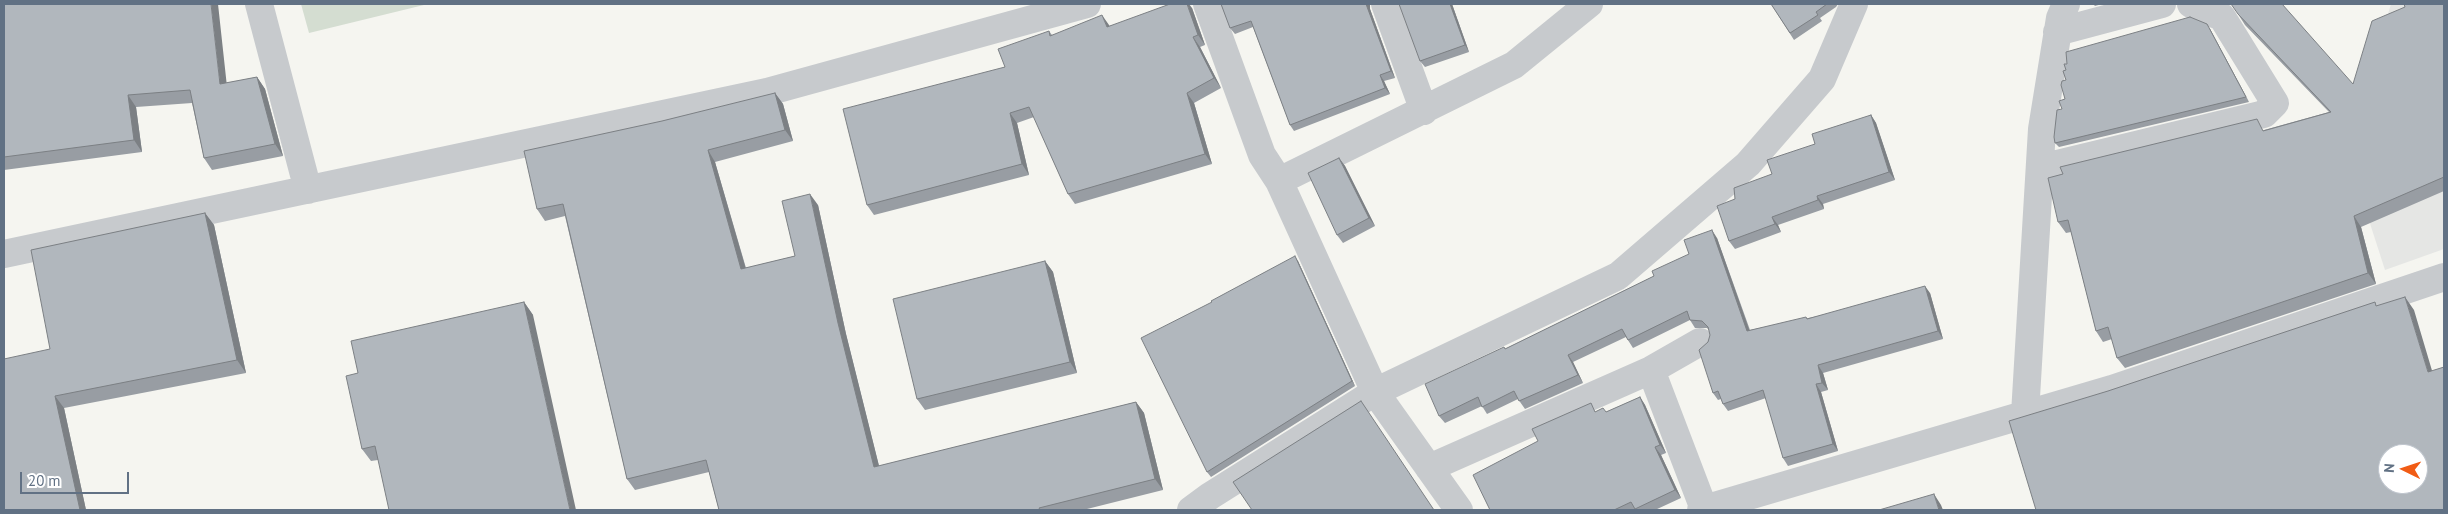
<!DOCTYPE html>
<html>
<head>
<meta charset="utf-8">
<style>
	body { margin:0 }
	#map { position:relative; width:2448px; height:514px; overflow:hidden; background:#f5f5f0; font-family:"PT Sans",sans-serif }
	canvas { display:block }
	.frame { position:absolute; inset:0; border:5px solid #617184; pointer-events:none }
	.north { position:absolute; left:2378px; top:444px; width:50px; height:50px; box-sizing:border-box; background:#fff; border:1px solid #c0c6ce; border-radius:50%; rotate:274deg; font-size:14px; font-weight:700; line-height:20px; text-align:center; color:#617184 }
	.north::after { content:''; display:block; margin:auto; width:18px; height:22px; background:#f15c15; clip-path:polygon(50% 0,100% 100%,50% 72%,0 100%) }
	.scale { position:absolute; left:20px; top:472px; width:109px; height:22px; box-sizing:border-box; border:2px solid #617184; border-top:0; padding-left:6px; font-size:15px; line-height:18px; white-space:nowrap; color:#617184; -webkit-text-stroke:4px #fff; paint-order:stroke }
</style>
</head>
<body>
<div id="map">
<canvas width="2448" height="514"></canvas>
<div class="frame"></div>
<div class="north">N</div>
<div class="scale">20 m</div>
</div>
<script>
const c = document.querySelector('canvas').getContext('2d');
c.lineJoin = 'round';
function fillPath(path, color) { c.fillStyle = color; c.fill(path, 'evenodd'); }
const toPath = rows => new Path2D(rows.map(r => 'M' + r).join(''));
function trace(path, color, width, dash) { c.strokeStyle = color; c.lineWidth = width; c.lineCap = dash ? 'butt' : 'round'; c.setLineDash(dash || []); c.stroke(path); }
fillPath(toPath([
	[2391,4,2444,4,2444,249,2385,270,2347,152]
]), '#e5e6e4');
fillPath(toPath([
	[301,4,428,4,309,33]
]), '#d4ddd1');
trace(toPath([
	[259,4,308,190],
	[1207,4,1262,155,1279,181,1375,392,1459,510],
	[1385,4,1424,111],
	[2057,32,2162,4],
	[2040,168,2264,114,2275,103,2222,17,2191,4],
	[1279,181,1514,65,1589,4],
	[4,254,767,92,1087,4],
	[1651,370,1704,509],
	[2025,414,2042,129,2060,18,2066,4],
	[1429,468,1651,370,1700,342],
	[1191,510,1210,496,1375,392,1618,276,1748,164,1822,79,1854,4],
	[1701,510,2112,389,2444,277]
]), '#c7cacd', 28);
fillPath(toPath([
	[4,4,227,83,257,77,265,89,283,156,212,170,204,158,192,103,136,107,142,152,4,170],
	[1221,4,1370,4,1370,9,1395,78,1384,81,1390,94,1294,131,1290,125,1253,27,1235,34,1230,28],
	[1452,4,1469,52,1425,67,1420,61],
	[1771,4,1838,4,1836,7,1820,18,1822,21,1794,40],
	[2093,4,2102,4,2095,6],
	[2444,4,2444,191,2361,227,2376,284,2125,368,2117,358,2112,339,2103,342,2096,331,2071,232,2066,233,2058,222,2264,130,2329,112,2245,25,2238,14,2353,84],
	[1192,8,1205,45,1200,47,1221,88,1194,103,1212,164,1075,204,1068,194,1034,117,1017,123,1029,175,874,215,867,205,1005,67,1049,31,1052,35,1109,25,1109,26],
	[2210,29,2249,102,2059,147,2055,143,2062,109,2065,99,2066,80],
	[775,93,783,104,793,141,715,162,746,268,795,256,818,205,846,334,879,466,1136,402,1144,413,1163,490,1083,510,719,510,709,472,635,490,627,479,565,216,545,221,537,209],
	[1871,115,1876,123,1895,180,1823,204,1824,209,1778,225,1781,232,1735,249,1729,241,1772,174,1815,144],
	[1339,158,1345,166,1375,226,1343,243,1337,235],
	[205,213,214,225,246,373,64,408,86,510,4,510,50,349],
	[1717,238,1750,330,1930,293,1943,339,1823,373,1828,390,1821,392,1838,451,1788,466,1783,458,1766,398,1728,411,1723,404,1721,399,1718,400,1713,393,1708,342,1710,335,1709,330,1707,328,1695,328,1690,320,1633,348,1626,337,1573,362,1583,383,1525,409,1518,399,1487,414,1482,406,1445,423,1439,416,1505,349,1654,276],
	[1045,261,1053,272,1077,373,925,410,917,399],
	[1298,261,1355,386,1211,477,1207,472],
	[524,302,533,315,378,460,371,461,362,449,358,373],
	[1640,397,1645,405,1666,453,1661,455,1681,498,1655,510,1490,510,1597,411,1606,412]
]), '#989da3');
fillPath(toPath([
	[211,4,218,4,228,96,220,84],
	[1187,4,1189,4,1192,8,1205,45,1198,35],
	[1366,4,1370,4,1370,9,1395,78,1391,71],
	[1450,4,1452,4,1469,52,1465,45],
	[1102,15,1109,25,1114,37,1107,27],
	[2207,24,2210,29,2249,102,2246,97],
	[1193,37,1200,47,1221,88,1214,78],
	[1380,75,1384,81,1390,94,1385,88],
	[257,77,265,89,283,156,275,144],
	[775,93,783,104,793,141,785,130],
	[1187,93,1194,103,1212,164,1205,154],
	[128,95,136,107,142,152,134,140],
	[1010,113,1017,123,1029,175,1022,164],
	[1871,115,1876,123,1895,180,1889,172],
	[708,150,715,162,749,280,741,269],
	[1339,158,1345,166,1375,226,1369,218],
	[810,194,818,205,846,334,882,478,874,467,838,323],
	[1817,196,1823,204,1824,209,1818,200],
	[205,213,214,225,246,373,237,360],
	[2354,216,2361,227,2376,284,2368,273],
	[1772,217,1778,225,1781,232,1775,224],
	[1712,230,1717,238,1752,338,1747,331],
	[1295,256,1298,261,1355,386,1352,381],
	[1045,261,1053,272,1077,373,1070,362],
	[1925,286,1930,293,1943,339,1938,331],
	[2405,297,2414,310,2436,384,2428,372],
	[524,302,533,315,576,510,570,510],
	[1568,355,1573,362,1583,383,1578,375],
	[1818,365,1823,373,1828,390,1822,383],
	[1816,384,1821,392,1838,451,1833,444],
	[55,396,64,408,86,510,80,510],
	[1640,397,1645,405,1666,453,1660,445],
	[1136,402,1144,413,1163,490,1155,479],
	[1655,447,1661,455,1681,498,1675,490],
	[1934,494,1941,505,1943,510,1939,510]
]), '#7c8084');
const building = toPath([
	[4,4,211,4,220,84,257,77,275,144,204,158,190,90,128,95,134,140,4,157,4,4],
	[1170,4,1187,4,1198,35,1193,37,1214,78,1187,93,1205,154,1068,194,1029,107,1010,113,1022,164,867,205,843,109,1005,67,998,49,1049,31,1050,36,1102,15,1107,27,1170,4],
	[1221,4,1366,4,1391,71,1380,75,1385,88,1290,125,1251,21,1230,28,1221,4],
	[1399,4,1450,4,1465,45,1420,61,1399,4],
	[1771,4,1827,4,1816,12,1818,15,1790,33,1771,4],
	[2231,4,2282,4,2353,84,2372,21,2405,7,2404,4,2444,4,2444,177,2354,216,2368,273,2117,358,2108,327,2096,331,2068,220,2058,222,2048,178,2063,174,2060,167,2257,119,2263,131,2331,112,2238,14,2231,4],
	[2190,17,2207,24,2246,97,2055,143,2054,137,2057,110,2062,109,2059,101,2065,99,2061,85,2062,81,2066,80,2063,71,2066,70,2064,64,2067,64,2066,52,2190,17],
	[775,93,785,130,708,150,741,269,795,256,782,201,810,194,838,323,874,467,1136,402,1155,479,1039,508,1040,510,719,510,706,460,627,479,563,204,537,209,524,151,662,121,775,93],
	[1871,115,1889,172,1817,196,1818,200,1772,217,1775,224,1729,241,1717,206,1735,199,1734,188,1772,174,1767,160,1815,144,1812,134,1871,115],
	[1339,158,1369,218,1337,235,1308,173,1339,158],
	[205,213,237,360,55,396,80,510,4,510,4,359,50,349,31,250,205,213],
	[1712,230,1747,331,1806,317,1807,319,1925,286,1938,331,1818,365,1822,383,1816,384,1833,444,1783,458,1763,390,1723,404,1718,391,1713,393,1699,350,1708,342,1710,335,1708,327,1702,321,1690,320,1687,311,1628,340,1622,329,1568,355,1578,375,1519,401,1514,391,1482,407,1478,397,1439,416,1425,384,1504,347,1505,349,1654,276,1652,271,1689,254,1684,240,1712,230],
	[1295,256,1352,381,1207,472,1141,338,1212,302,1211,301,1295,256],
	[1045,261,1070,362,917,399,893,299,1045,261],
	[2405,297,2428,372,2444,367,2444,510,2036,510,2009,421,2108,391,2375,302,2376,306,2405,297],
	[2388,454,2418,454,2418,484,2388,484,2388,454],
	[524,302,570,510,389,510,375,446,362,449,346,376,358,373,351,341,524,302],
	[1640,397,1660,445,1655,447,1675,490,1635,509,1631,502,1614,510,1490,510,1473,475,1538,441,1532,429,1591,403,1595,412,1603,408,1606,412,1640,397],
	[1361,401,1434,510,1252,510,1233,482,1361,401],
	[1934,494,1939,510,1879,510,1934,494]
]);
fillPath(building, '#b1b7bd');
trace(building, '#7c8084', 1);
</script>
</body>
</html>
